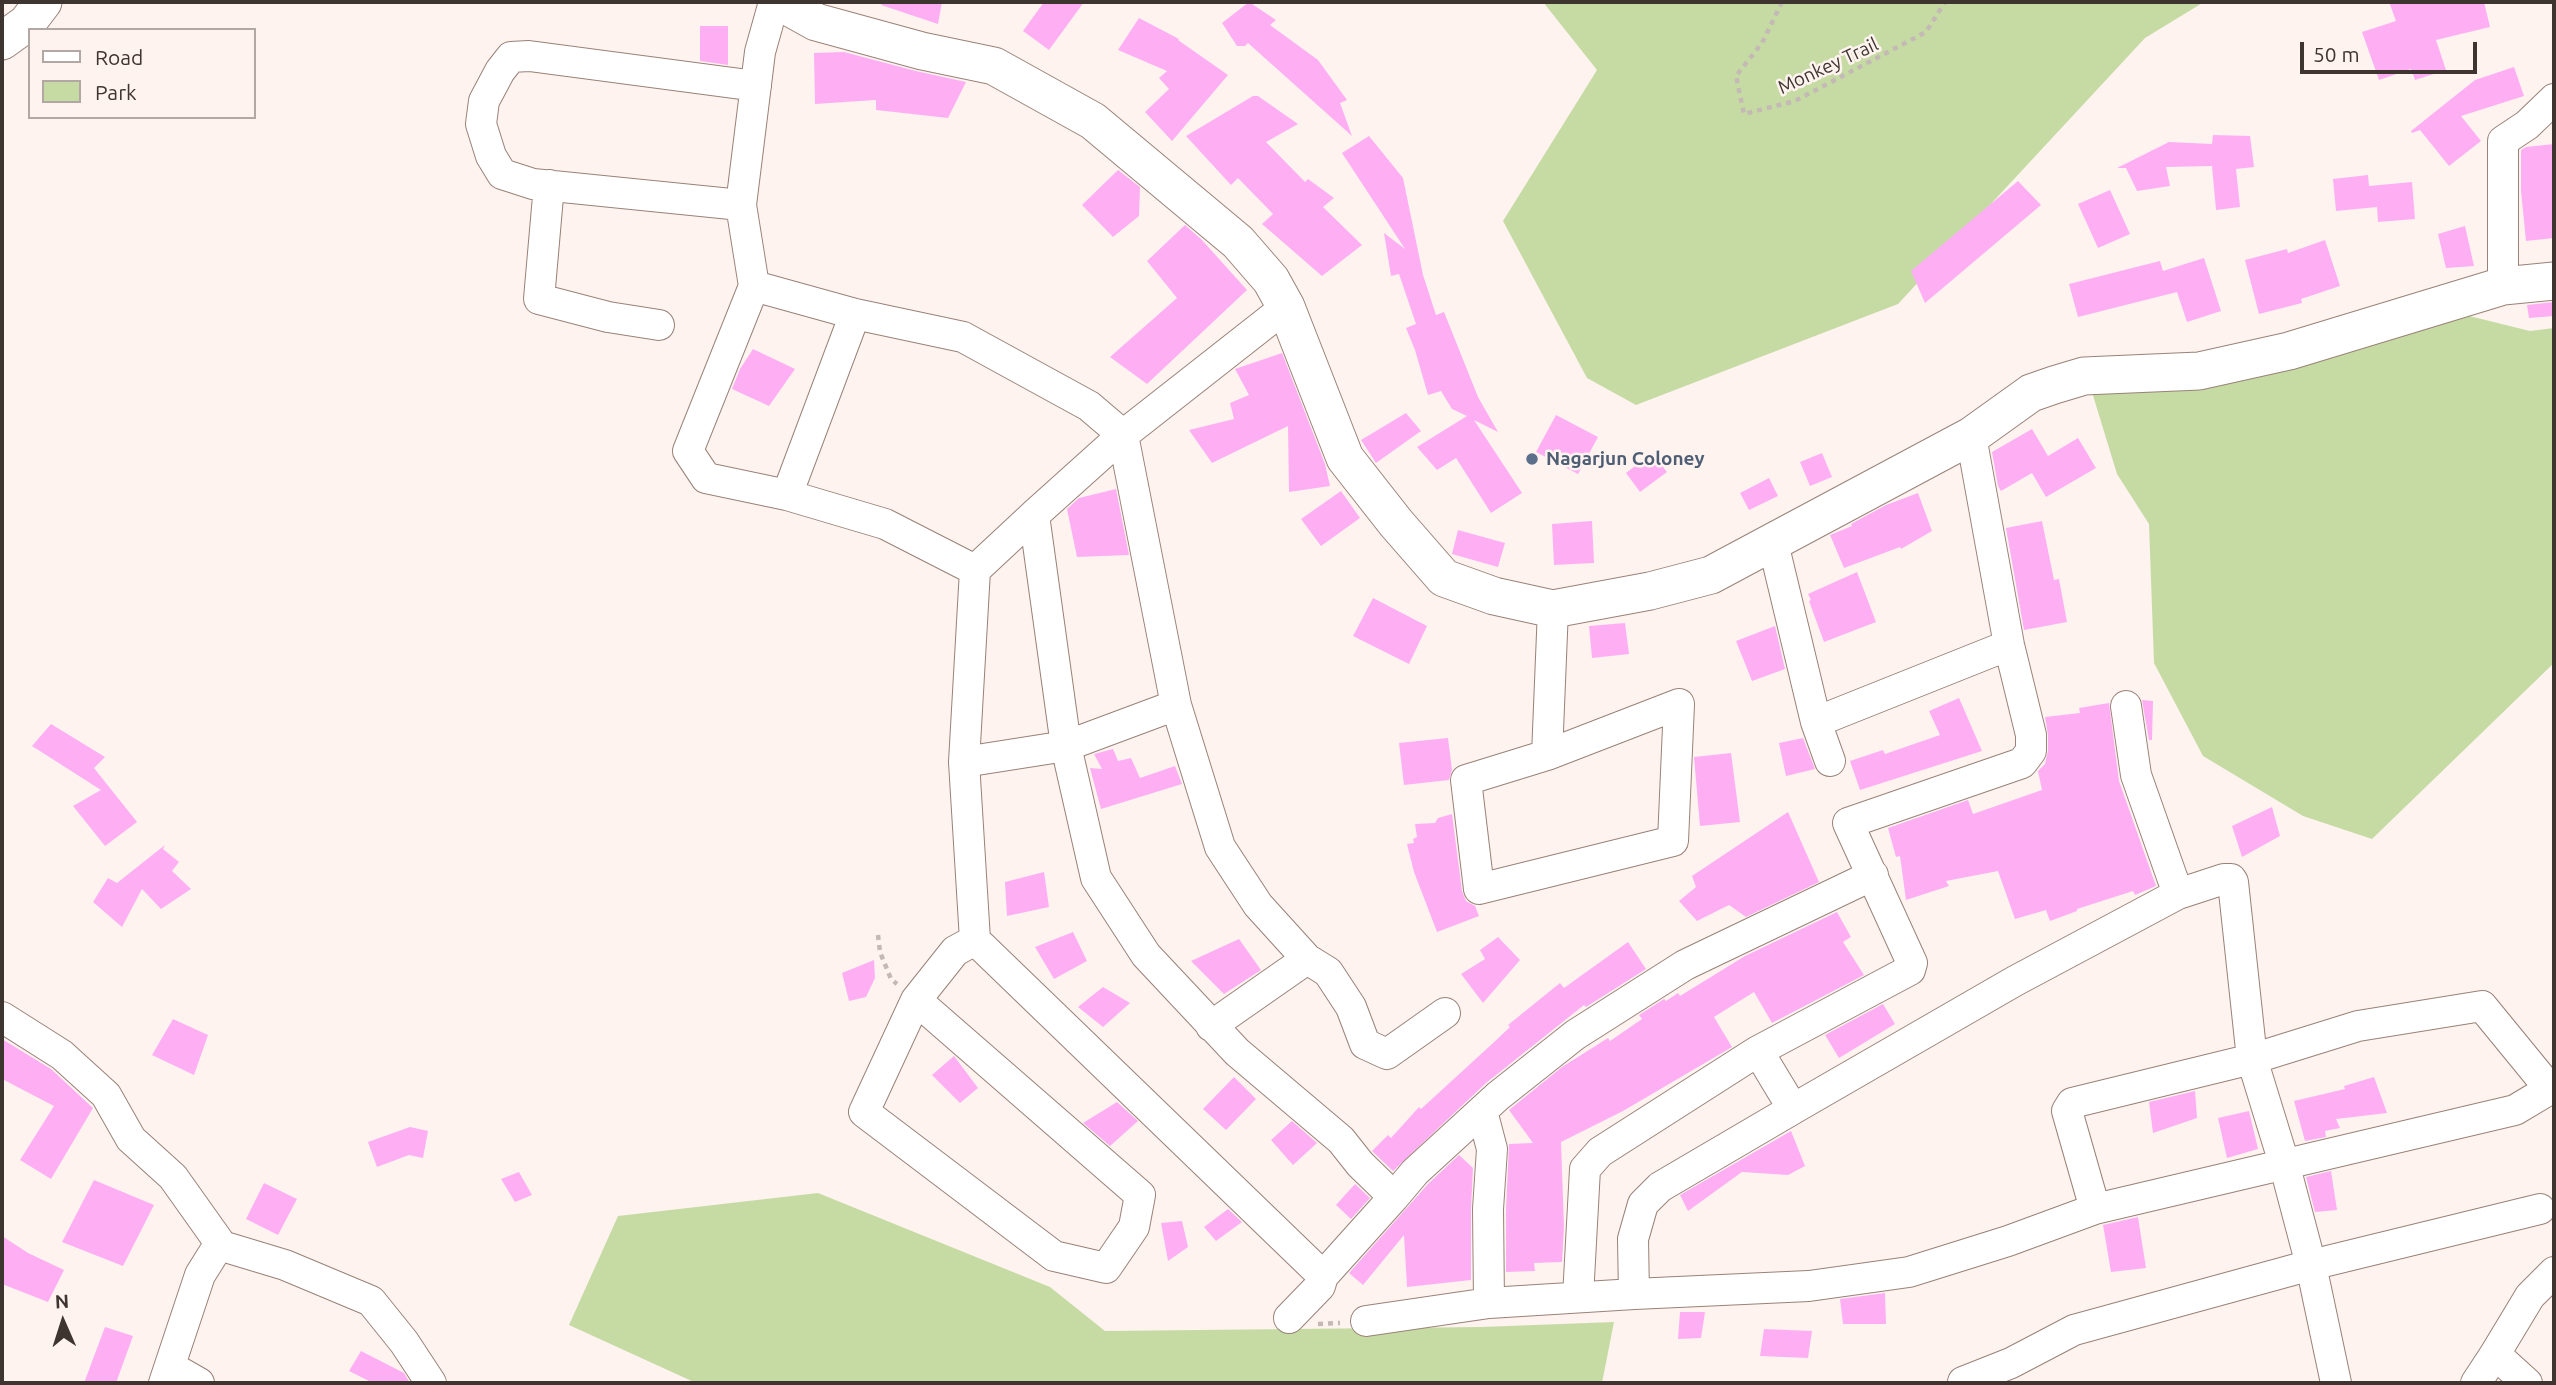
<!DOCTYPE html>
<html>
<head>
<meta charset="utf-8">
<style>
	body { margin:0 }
	#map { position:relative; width:2556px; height:1385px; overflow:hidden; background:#fef3ef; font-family:Ubuntu,sans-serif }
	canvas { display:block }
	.frame { position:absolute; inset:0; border:4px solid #3f3530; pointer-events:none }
	.legend { position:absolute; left:28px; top:28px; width:228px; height:91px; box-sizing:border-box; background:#fef3ef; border:2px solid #b2a7a3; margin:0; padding:9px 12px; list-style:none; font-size:21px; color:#3f3530 }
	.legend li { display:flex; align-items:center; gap:14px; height:35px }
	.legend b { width:35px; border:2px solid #b2a7a3 }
	.north { position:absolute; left:28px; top:1287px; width:70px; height:70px; -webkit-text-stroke:5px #fef3ef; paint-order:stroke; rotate:357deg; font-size:19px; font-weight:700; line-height:28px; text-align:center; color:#3f3530 }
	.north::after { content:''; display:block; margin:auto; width:24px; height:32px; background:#3f3530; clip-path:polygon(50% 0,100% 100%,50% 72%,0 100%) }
	.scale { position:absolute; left:2300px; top:42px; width:177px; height:32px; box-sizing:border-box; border:4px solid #3f3530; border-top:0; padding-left:9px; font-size:21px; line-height:24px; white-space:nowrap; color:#3f3530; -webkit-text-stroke:5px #fef3ef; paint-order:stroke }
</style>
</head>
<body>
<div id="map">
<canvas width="2556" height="1385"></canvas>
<div class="frame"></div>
<ul class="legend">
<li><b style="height:9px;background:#fff"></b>Road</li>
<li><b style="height:19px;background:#c6dba4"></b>Park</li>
</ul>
<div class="north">N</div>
<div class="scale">50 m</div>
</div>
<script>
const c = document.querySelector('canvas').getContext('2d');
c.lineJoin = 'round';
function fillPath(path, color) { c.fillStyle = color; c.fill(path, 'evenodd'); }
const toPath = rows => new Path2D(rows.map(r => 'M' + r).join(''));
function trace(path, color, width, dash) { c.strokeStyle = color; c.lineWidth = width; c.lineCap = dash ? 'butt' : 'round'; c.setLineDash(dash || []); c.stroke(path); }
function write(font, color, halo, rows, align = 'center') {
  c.font = font + ' Ubuntu,sans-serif'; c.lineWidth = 5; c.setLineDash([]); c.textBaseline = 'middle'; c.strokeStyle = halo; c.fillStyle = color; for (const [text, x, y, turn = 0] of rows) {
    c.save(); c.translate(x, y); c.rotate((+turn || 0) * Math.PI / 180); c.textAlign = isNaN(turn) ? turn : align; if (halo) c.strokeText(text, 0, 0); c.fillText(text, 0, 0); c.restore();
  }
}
fillPath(toPath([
	[1543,2,2204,2,2145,38,1898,304,1636,405,1587,378,1503,221,1597,70],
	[2441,309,2530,331,2554,328,2554,663,2372,839,2303,816,2203,756,2154,663,2149,524,2117,474,2091,389],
	[818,1193,1050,1287,1105,1331,1481,1327,1614,1322,1602,1383,696,1383,569,1325,618,1216]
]), '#c6dba4');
fillPath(toPath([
	[882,2,942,2,938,24,881,5],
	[1044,2,1084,2,1049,50,1023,31],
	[1249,2,1276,20,1270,25,1318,60,1347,100,1340,103,1352,136,1248,43,1245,46,1237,46,1222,23],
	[2389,2,2484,2,2490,27,2436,40,2446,70,2415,80,2411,69,2379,80,2362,32,2396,21],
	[1139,18,1179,39,1178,40,1228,75,1172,141,1145,112,1169,89,1159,78,1167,71,1118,50],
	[700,26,728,26,728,65,700,61],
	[844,52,916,71,966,82,948,118,876,110,876,100,815,104,814,53],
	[2514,67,2524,96,2461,116,2481,141,2449,166,2420,130,2412,133,2411,131,2475,80],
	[1253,96,1258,96,1298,124,1266,142,1305,182,1308,179,1334,198,1323,207,1362,245,1322,276,1262,224,1273,214,1238,178,1231,185,1186,136],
	[2213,135,2250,136,2254,167,2236,169,2240,207,2216,210,2212,166,2166,167,2170,186,2137,191,2126,168,2117,168,2169,142,2212,144],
	[1369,136,1403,178,1423,275,1436,315,1444,312,1478,397,1498,432,1474,420,1522,493,1491,513,1456,458,1437,470,1417,447,1467,416,1452,409,1441,391,1428,395,1415,350,1406,328,1416,324,1399,274,1391,276,1384,233,1405,249,1342,153],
	[2554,144,2554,238,2526,241,2521,191,2521,150,2526,147],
	[1118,170,1140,187,1139,216,1113,237,1082,205],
	[2368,175,2369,186,2412,182,2415,219,2378,222,2377,207,2336,211,2333,179],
	[2018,181,2041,205,1925,303,1911,271],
	[2110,190,2130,234,2098,248,2078,204],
	[1185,225,1201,239,1247,290,1147,384,1110,357,1177,298,1147,261],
	[2465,226,2474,266,2446,268,2438,234],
	[2325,240,2340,286,2301,299,2302,303,2259,314,2245,260,2287,249,2288,253],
	[2204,258,2221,311,2187,322,2177,292,2078,317,2069,284,2160,261,2163,271],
	[2554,302,2554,316,2529,318,2527,305],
	[753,349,795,369,769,406,732,389,740,369],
	[1282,353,1325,464,1330,486,1289,492,1288,426,1212,463,1189,430,1234,419,1230,403,1249,395,1235,369],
	[1406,413,1421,431,1376,463,1361,440],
	[1556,415,1598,437,1578,474,1536,452],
	[2032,429,2048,456,2078,438,2096,468,2046,497,2032,473,2001,491,1998,486,1992,452],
	[1652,453,1667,472,1640,492,1626,473],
	[1822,453,1832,477,1810,486,1800,462],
	[1769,478,1778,496,1749,510,1740,493],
	[1116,489,1129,555,1077,557,1067,509,1079,498],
	[1341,491,1360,518,1321,546,1301,519],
	[1918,493,1932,531,1901,549,1900,547,1844,568,1830,535,1852,526,1851,524,1886,505],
	[1592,521,1594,563,1554,565,1552,524],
	[2042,521,2054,580,2059,579,2067,622,2024,630,2006,528],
	[1458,530,1505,543,1498,567,1452,554],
	[1857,572,1876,622,1824,642,1809,601,1811,600,1808,594],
	[1373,598,1427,626,1409,664,1353,636],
	[1625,623,1629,654,1592,658,1589,626],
	[1775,626,1785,669,1752,681,1736,641],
	[1959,698,1982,751,1860,790,1850,761,1883,750,1885,754,1940,735,1929,711],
	[2142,700,2153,701,2152,740,2149,740],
	[2109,703,2119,781,2156,886,2135,895,2133,891,2077,909,2077,911,2050,921,2046,910,2015,919,1998,871,1946,881,1949,886,1906,900,1900,856,1896,857,1888,828,1968,800,1973,814,2042,790,2038,771,2045,764,2048,751,2048,735,2045,717,2080,713,2079,708],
	[51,724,105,757,94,768,137,822,105,846,73,806,101,790,32,746],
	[1448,738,1452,770,1449,780,1404,785,1399,743],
	[1803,738,1815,769,1786,776,1779,743],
	[1113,749,1118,761,1131,758,1140,778,1175,766,1182,784,1101,809,1090,768,1102,769,1094,754],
	[1731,753,1740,822,1700,826,1694,757],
	[2272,807,2280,836,2242,857,2232,826],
	[1788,812,1819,882,1746,917,1729,905,1697,921,1679,901,1696,887,1692,876],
	[1452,814,1462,891,1466,901,1475,906,1479,916,1437,932,1414,872,1407,844,1414,843,1413,839,1417,837,1415,824,1435,823,1438,818],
	[165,845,163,849,179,862,172,871,191,889,161,909,142,889,122,927,93,902,108,878,117,883],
	[1044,872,1049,907,1007,916,1005,882],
	[1837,912,1851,937,1843,942,1864,975,1772,1023,1754,992,1714,1017,1732,1047,1623,1111,1561,1142,1564,1227,1562,1262,1534,1263,1535,1271,1506,1272,1506,1209,1509,1144,1533,1143,1509,1110,1562,1067,1608,1038,1610,1041,1642,1019,1639,1015,1664,999,1666,1001,1678,993,1680,996,1745,956],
	[1073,932,1087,961,1054,979,1035,947],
	[1498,937,1520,960,1483,1003,1461,974,1485,959,1480,950],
	[1239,939,1261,970,1224,994,1191,961],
	[1628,942,1646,969,1586,1007,1584,1005,1486,1083,1393,1171,1373,1152,1372,1151,1388,1135,1391,1138,1419,1107,1421,1109,1492,1044,1510,1027,1508,1025,1560,983,1564,988],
	[874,960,875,978,866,997,849,1001,842,973],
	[1103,987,1130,1003,1103,1027,1078,1007],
	[1883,1004,1895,1024,1839,1058,1825,1035],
	[173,1019,208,1035,194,1075,152,1055],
	[2,1039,51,1069,93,1108,51,1179,20,1160,54,1106,2,1079],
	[954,1056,978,1088,960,1103,932,1075],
	[1234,1077,1256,1099,1226,1130,1203,1109],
	[2374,1077,2387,1113,2336,1119,2340,1128,2325,1131,2326,1137,2305,1141,2294,1101,2345,1089,2344,1086],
	[2195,1091,2197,1118,2153,1133,2149,1102],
	[1117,1102,1138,1121,1110,1146,1083,1123],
	[2249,1111,2258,1149,2227,1158,2218,1118],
	[1292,1121,1317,1143,1293,1165,1271,1140],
	[410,1127,428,1131,423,1158,409,1155,377,1167,368,1142],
	[1791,1131,1805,1166,1788,1175,1742,1172,1688,1211,1680,1195],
	[1459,1155,1473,1168,1471,1209,1471,1280,1407,1287,1404,1235,1363,1285,1349,1273,1428,1184],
	[2331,1171,2337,1210,2315,1212,2306,1177],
	[519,1172,532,1195,515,1202,501,1179],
	[94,1180,154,1205,123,1266,62,1242],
	[264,1183,297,1199,278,1235,246,1219],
	[1355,1184,1370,1198,1351,1219,1336,1205],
	[1228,1209,1242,1222,1216,1241,1204,1227],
	[2138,1217,2146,1268,2111,1272,2103,1225],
	[1182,1221,1188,1247,1168,1261,1161,1223],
	[2,1236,28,1253,64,1270,48,1302,2,1284],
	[1885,1293,1886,1324,1843,1324,1840,1299],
	[1680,1312,1705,1312,1701,1338,1678,1339],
	[105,1327,133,1336,116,1383,84,1383],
	[1764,1329,1812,1331,1808,1358,1760,1356],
	[361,1351,404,1373,410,1383,373,1383,349,1371]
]), '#feaff4');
const minor = toPath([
	[774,2,760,52,741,205,754,286,855,314,963,337,1089,406,1123,435,1176,705],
	[549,185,539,299,608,317,659,325],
	[741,205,533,184,502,174,491,156,481,124,484,101,500,71,511,57,529,56,756,86],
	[754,286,688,451,706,478,787,495,885,524,975,570],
	[2503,286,2503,141,2527,125,2554,99],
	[787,495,855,314],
	[1034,515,1123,435,1286,307],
	[1773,543,1816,722,1830,761],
	[1816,722,2009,645],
	[1547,755,1679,704,1673,841,1479,889,1466,780,1547,755,1553,609],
	[964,762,975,570,1034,515,1066,746,1176,705,1220,847,1258,905,1307,959,1211,1026],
	[1307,959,1328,972,1351,1007,1365,1044,1387,1054,1445,1013],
	[916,1000,864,1112,1054,1256,1106,1268,1134,1227,1140,1195,916,1000,955,951,975,940],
	[2,1017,62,1055,106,1095,131,1139,173,1177,222,1246,285,1265,371,1301,404,1342,431,1383],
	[1758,1051,1910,970,1912,963,1848,823,2022,763,2031,751,2031,735,2009,645,1971,436],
	[2550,1089,2515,1110,2095,1209,2067,1111,2072,1103,2252,1059,2358,1026,2482,1006,2550,1089,2554,1088],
	[1482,1111,1492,1149,1488,1209,1489,1303],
	[1323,1276,1394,1197],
	[1634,1294,1633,1239,1643,1204,1660,1187,1793,1109],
	[1578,1297,1585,1169,1600,1152,1758,1051,1793,1109,2015,981,2178,894,2136,775,2126,706],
	[1289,1318,1320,1286,1323,1276,975,940,964,762,1066,746,1096,878,1146,955,1237,1052,1341,1140,1360,1164,1394,1197,1415,1172,1498,1096,1575,1035,1685,965,1873,875],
	[1366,1321,1489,1303,1634,1294,1809,1286,1909,1272,2008,1241,2095,1209],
	[2495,1354,2530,1296,2554,1272],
	[171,1367,199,1383],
	[1963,1382,2011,1363,2074,1330,2311,1265,2284,1163,2252,1059,2233,882,2231,879,2224,879,2178,894],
	[164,1383,200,1275,220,1243,222,1246],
	[2336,1383,2311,1265,2540,1209],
	[2476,1383,2495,1354,2527,1383]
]);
const major = toPath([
	[780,2,816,22,922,51,994,66,1093,121,1238,242,1271,280,1286,307,1345,458,1396,523,1444,578,1494,596,1553,609,1650,591,1711,575,1971,436,2031,393,2054,385,2084,376,2199,371,2289,351,2503,286,2554,281],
	[2,41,27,23,43,2]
]);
trace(minor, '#998278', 32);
trace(major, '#998278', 39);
trace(toPath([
	[1782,2,1762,43,1736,76,1744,114,1795,101,1926,32,1945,2],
	[878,935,880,952,891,979,897,984],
	[1318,1324,1340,1323]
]), '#c4b9b5', 4.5, [5, 5]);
trace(minor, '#fff', 30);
trace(major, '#fff', 37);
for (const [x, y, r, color] of [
	[1532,459,7,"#5c6f8a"]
]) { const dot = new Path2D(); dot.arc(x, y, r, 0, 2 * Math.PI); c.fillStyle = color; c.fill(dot); trace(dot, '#fef3ef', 2.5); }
write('19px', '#3f3530', '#fef3ef', [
	["Monkey Trail",1828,66,-25]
]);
write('bold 19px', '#4e5e75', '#fef3ef', [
	["Nagarjun Coloney",1546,459]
], 'left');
</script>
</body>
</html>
